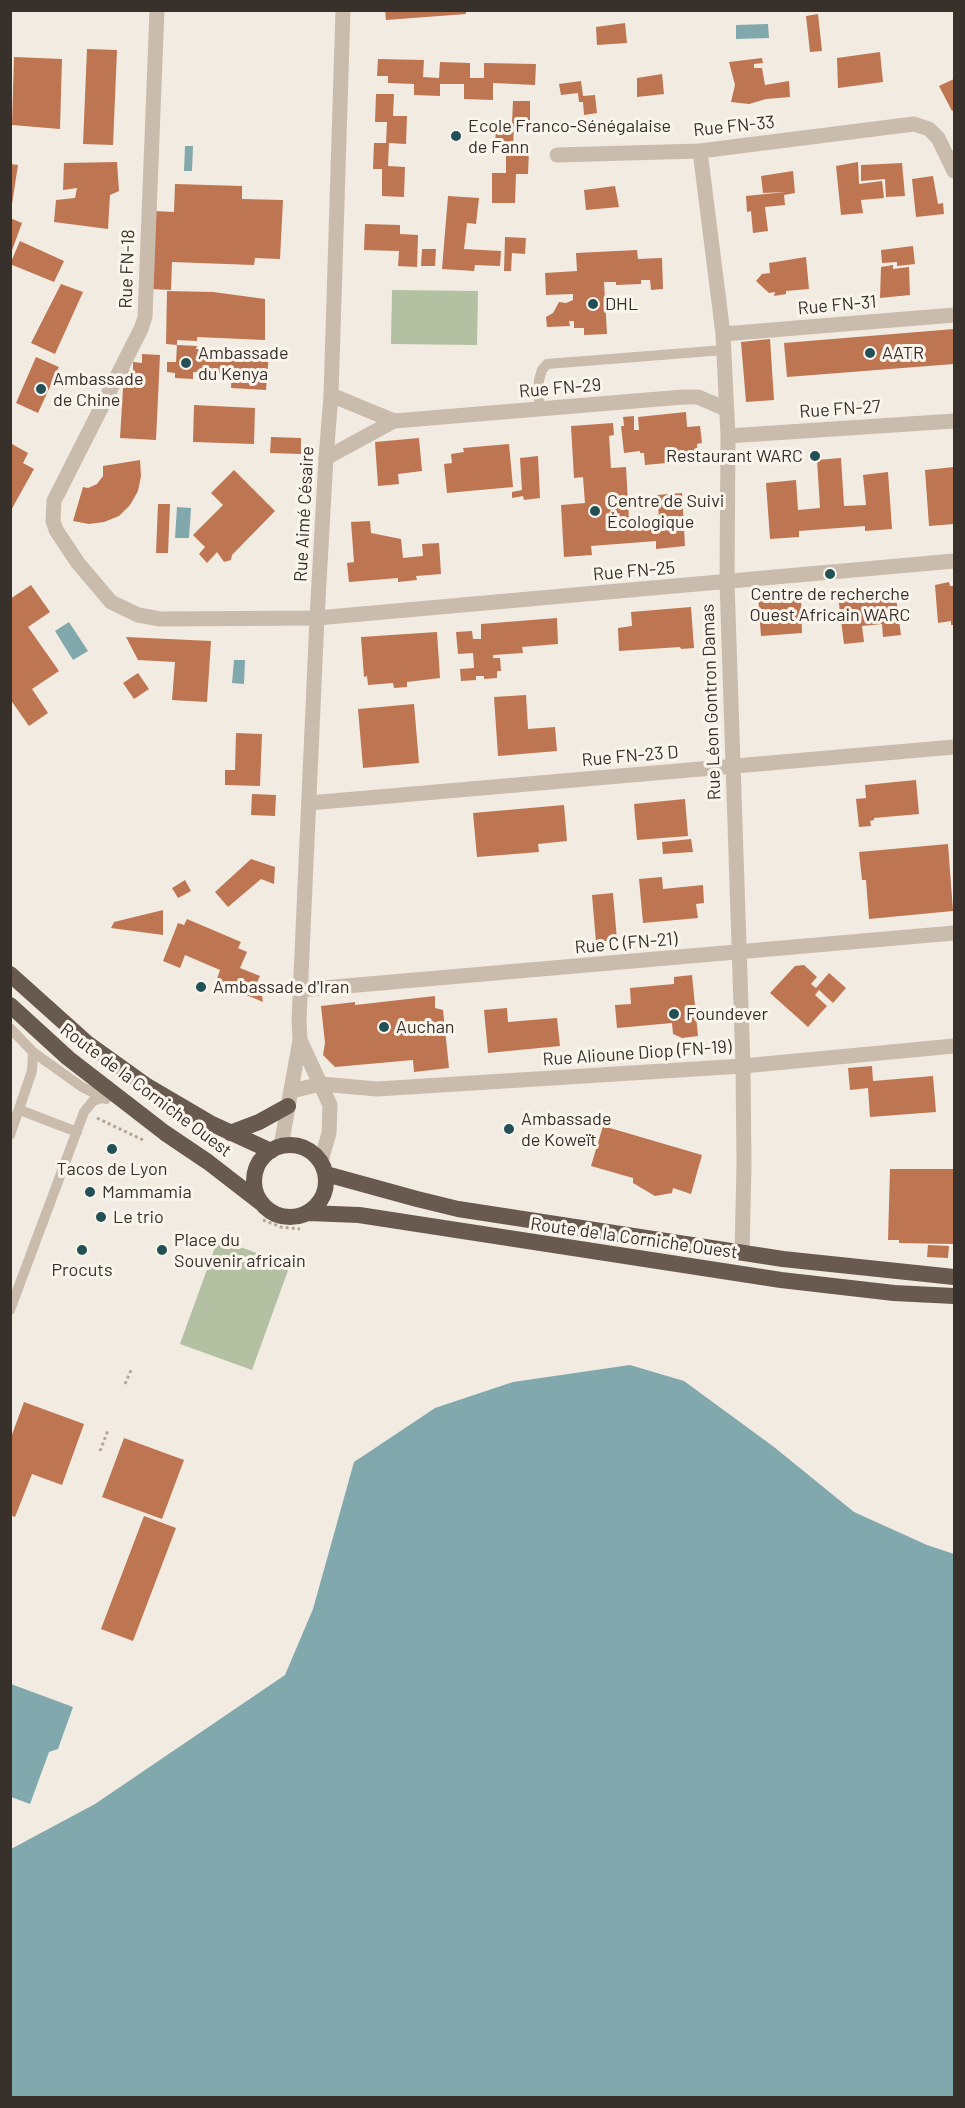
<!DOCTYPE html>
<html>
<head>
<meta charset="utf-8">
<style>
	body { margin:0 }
	#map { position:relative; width:965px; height:2108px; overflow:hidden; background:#f2ebe1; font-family:Barlow,sans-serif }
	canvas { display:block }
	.frame { position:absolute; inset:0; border:12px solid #38302b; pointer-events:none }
</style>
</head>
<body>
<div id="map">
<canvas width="965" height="2108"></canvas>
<div class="frame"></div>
</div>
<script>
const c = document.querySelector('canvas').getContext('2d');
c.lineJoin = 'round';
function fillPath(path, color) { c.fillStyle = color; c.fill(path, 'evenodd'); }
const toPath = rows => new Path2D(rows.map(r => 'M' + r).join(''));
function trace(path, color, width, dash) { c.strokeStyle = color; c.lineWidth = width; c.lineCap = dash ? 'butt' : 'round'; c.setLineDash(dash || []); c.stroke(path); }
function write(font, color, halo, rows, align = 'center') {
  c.font = font + ' Barlow,sans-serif'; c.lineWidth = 6; c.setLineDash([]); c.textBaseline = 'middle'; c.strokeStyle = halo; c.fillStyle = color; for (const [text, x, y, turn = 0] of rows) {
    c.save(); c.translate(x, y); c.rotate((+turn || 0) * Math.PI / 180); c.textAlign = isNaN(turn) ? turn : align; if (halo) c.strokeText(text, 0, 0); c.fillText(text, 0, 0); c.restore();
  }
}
fillPath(toPath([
	[392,290,478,291,477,345,391,344],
	[218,1239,290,1265,252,1370,180,1344]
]), '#b3c0a1');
fillPath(toPath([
	[768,24,769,38,736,39,736,25],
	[185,146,193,146,192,171,184,171],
	[177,507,191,508,189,538,175,538],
	[69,622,88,651,73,660,55,631],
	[234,660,245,660,244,684,232,683],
	[630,1365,684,1381,774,1447,854,1512,927,1545,954,1554,954,2097,11,2097,11,1849,95,1804,285,1675,313,1609,354,1462,435,1408,513,1382],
	[11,1684,73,1707,58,1749,49,1752,30,1804,11,1797]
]), '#81a8ad');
fillPath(toPath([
	[385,10,466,10,466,14,386,20],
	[818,14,822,51,810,52,806,16],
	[625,23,627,43,597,45,596,27],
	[87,49,117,50,113,145,83,144],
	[880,52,883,82,838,88,837,58],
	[14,57,62,59,60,129,12,125],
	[762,58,763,63,754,64,754,68,762,68,765,85,789,81,790,97,766,99,749,104,731,102,735,85,729,62],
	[378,59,424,60,423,77,439,78,440,62,470,63,470,78,484,78,484,63,536,64,535,85,493,83,493,100,464,99,464,84,440,84,440,96,414,95,414,84,388,83,388,76,377,76],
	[662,74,664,94,637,97,637,78],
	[954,79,954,110,952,111,939,86],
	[581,81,583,96,595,95,597,113,584,115,583,102,579,102,578,93,561,95,559,84],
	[376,94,394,94,393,116,407,116,406,144,389,143,388,166,405,167,404,197,382,196,382,169,373,169,374,143,386,143,387,122,375,122],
	[513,101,530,101,530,123,512,123],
	[496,123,514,123,513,149,529,150,528,174,516,174,515,203,492,203,492,173,506,173,506,149,495,149],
	[117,162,119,191,110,195,108,229,54,222,56,200,75,198,77,188,63,190,64,163],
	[858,162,859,184,882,181,884,198,861,200,863,213,841,215,836,166],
	[902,163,905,196,886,197,885,179,861,181,861,165],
	[10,164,18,165,12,204,10,204],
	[793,171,795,193,784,195,785,205,765,207,768,231,753,233,751,211,747,212,746,196,785,192,763,193,761,176],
	[933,176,938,204,943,203,944,214,916,217,912,179],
	[175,184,242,186,242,199,283,200,280,259,255,258,254,265,172,262,171,290,150,289,153,211,174,212],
	[615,186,619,207,586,210,584,190],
	[448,196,479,198,476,224,467,223,464,249,501,251,500,266,475,265,474,271,442,269],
	[10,218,22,223,11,253,10,253],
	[365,224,400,225,400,234,418,235,417,267,398,266,399,251,364,250],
	[505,237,526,238,525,254,512,253,511,271,504,271],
	[20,241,64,261,54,282,10,264],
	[913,246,915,264,897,266,897,262,882,263,881,250],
	[422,249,436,249,435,266,421,266],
	[637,250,638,259,662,258,663,289,651,290,650,280,641,280,641,284,616,285,616,282,604,282,607,334,584,335,584,328,574,328,574,321,569,321,570,326,547,327,546,317,553,313,559,302,566,303,573,300,573,294,546,295,545,273,577,271,576,253],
	[806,257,809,289,786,291,786,294,774,296,775,292,769,293,756,281,762,274,770,273,769,263],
	[893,265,893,269,909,267,910,295,880,298,881,267],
	[61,284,83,292,55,354,31,343],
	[167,291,213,292,265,299,265,340,197,337,197,341,177,340,177,345,166,344],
	[954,329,954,364,787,377,784,343],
	[770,339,774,400,746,402,741,342],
	[177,345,197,346,196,349,269,353,266,390,231,388,232,374,193,372,193,379,175,378,175,373,167,372,167,362,176,362],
	[142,354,160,355,156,440,120,438,123,388,126,388,127,370,133,371,133,362,142,363],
	[36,357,59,367,38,413,16,403],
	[194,405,255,408,254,444,193,442],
	[686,412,687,427,700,426,702,443,697,444,698,460,645,465,644,453,640,453,640,451,624,453,621,426,624,426,623,417,634,416,634,430,639,430,638,417],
	[613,423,614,435,609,436,611,468,626,467,629,520,659,518,657,495,682,493,685,546,656,549,656,541,591,546,592,555,564,557,561,505,585,503,583,477,574,478,571,426],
	[271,437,301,438,301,454,270,453],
	[419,438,422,471,398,474,399,484,378,486,375,442],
	[12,444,28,453,23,463,34,469,10,512],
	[509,444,513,487,447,493,444,464,452,463,451,454,464,452,463,448],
	[538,456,540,498,524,500,523,496,512,498,512,492,522,490,520,458],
	[841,458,844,506,866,505,863,475,888,472,892,529,865,531,865,526,799,531,799,537,770,539,766,483,796,480,798,510,820,508,817,460],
	[140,460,141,476,138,491,130,505,119,516,104,522,89,524,73,521,83,487,88,488,97,484,103,476,103,466],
	[954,467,954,524,929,526,925,470],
	[234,470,275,511,232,555,231,560,224,562,217,552,207,563,199,554,205,547,193,535,223,505,211,493],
	[158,504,170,504,168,553,156,553],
	[370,521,371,533,401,539,403,558,423,556,422,544,439,543,441,574,416,576,417,580,398,582,398,578,349,582,347,563,354,562,351,522],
	[949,582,950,586,954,586,954,625,951,625,951,621,938,623,935,585],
	[31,585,50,612,28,627,59,671,32,689,48,713,29,726,10,699,10,599],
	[895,589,901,635,883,637,882,624,862,626,864,642,844,644,838,596],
	[801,594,802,633,761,636,758,597],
	[691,607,694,648,681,649,680,647,619,651,618,628,632,626,631,612],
	[557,618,558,644,522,647,523,653,493,655,493,658,500,658,501,671,497,671,497,678,484,679,484,676,476,676,476,680,461,681,460,669,474,668,473,653,458,654,456,632,472,631,473,639,481,639,481,624],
	[437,632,440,678,407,682,407,687,394,688,393,683,368,685,367,676,364,677,361,637],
	[126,637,211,641,207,702,172,700,175,662,138,660],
	[138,673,149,689,134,699,123,683],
	[526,695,528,729,555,727,557,751,498,756,494,697],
	[414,704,419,763,363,768,358,709],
	[236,733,262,734,260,786,225,785,225,770,235,770],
	[916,780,919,814,874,818,874,820,870,821,871,826,859,827,856,799,866,798,865,785],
	[252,794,276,795,275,816,251,815],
	[685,799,688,836,637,840,634,804],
	[564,805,567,841,538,844,539,852,477,857,473,813],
	[691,839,693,852,663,854,662,842],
	[948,844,953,911,869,919,866,880,862,880,859,852],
	[251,859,275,867,274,884,261,879,228,907,215,892],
	[662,877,663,889,703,885,704,903,696,904,698,918,643,923,639,879],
	[185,880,191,891,178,898,172,888],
	[613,893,617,940,596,942,592,895],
	[163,910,163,935,111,928,114,922],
	[187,919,241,942,238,948,247,952,240,968,260,976,255,986,261,989,263,1002,216,982,220,970,185,955,180,968,163,961,178,923,184,925],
	[804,965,817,977,811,984,816,988,829,973,846,988,833,1003,819,990,815,995,827,1006,808,1027,770,993,795,966],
	[692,975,698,1036,682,1038,673,1034,672,1023,617,1028,615,1005,631,1004,630,988,674,984,674,977],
	[435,996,435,1008,443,1010,449,1068,414,1072,413,1060,335,1067,323,1055,325,1043,321,1006,355,1002,355,1005],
	[507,1008,508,1022,557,1018,560,1046,488,1053,484,1010],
	[872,1066,873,1081,933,1076,936,1112,870,1117,868,1088,850,1090,848,1068],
	[603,1126,702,1155,691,1194,673,1188,672,1193,655,1196,633,1183,633,1178,591,1166],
	[890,1169,954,1169,954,1244,899,1243,899,1240,888,1240],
	[928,1245,949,1246,948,1258,927,1257],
	[24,1402,84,1424,62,1485,32,1474,15,1517,10,1515,10,1440],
	[124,1438,184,1460,162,1519,102,1497],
	[144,1516,176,1528,133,1641,101,1629]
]), '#be7552');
trace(toPath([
	[97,1118,143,1140],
	[263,1220,281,1227,300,1229],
	[125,1384,132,1368],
	[100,1451,108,1430]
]), '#b5a697', 3, [3, 3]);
trace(toPath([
	[539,409,539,380,542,370,547,364,724,350],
	[10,1028,33,1052,82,1087,106,1099],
	[20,1110,77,1132],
	[10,1135,32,1071,33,1052],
	[10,1310,84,1112,93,1101,102,1098]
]), '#cabcad', 10);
trace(toPath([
	[157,10,145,317,141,329,54,501,53,521,56,530,78,563,111,602,138,615,160,619,317,618,954,561],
	[700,151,723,334,728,436,727,582,743,1066,744,1165,742,1253],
	[557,155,700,151,914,124,929,129,938,138,954,171],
	[723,334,954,315],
	[331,395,394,421],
	[728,436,954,421],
	[326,458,394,421,683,397,698,397,726,409],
	[309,803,954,747],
	[300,990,954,933],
	[292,1091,321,1084,377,1089,743,1066,954,1046]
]), '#cabcad', 15);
trace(toPath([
	[300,1040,330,1105,329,1133,321,1161],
	[281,1146,300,1040,299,1020,317,618,326,458,331,395,343,10]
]), '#cabcad', 15);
trace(toPath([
	[10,974,87,1043,147,1086,210,1123,271,1151],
	[10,1005,68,1058,165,1133,208,1162,261,1203],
	[230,1133,259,1122,288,1106],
	'254 1181a36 36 0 1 1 72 0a36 36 0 1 1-72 0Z',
	[326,1174,417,1199,458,1209,783,1259,954,1277],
	[308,1213,359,1215,781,1280,894,1293,954,1296]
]), '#695a50', 16);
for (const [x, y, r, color] of [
	[456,136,6,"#235057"],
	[593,304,6,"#235057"],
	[870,353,6,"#235057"],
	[186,363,6,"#235057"],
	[41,389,6,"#235057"],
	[815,456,6,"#235057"],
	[595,511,6,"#235057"],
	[830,574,6,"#235057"],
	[201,987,6,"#235057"],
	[674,1014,6,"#235057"],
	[384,1027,6,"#235057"],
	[509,1129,6,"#235057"],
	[112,1149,6,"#235057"],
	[90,1192,6,"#235057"],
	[101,1217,6,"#235057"],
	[82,1250,6,"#235057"],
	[162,1250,6,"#235057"]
]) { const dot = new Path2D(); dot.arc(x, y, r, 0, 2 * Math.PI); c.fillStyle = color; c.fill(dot); trace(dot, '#f9f5ed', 2); }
write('18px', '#38302b', '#f9f5ed', [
	["Ecole Franco-Sénégalaise",468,126],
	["de Fann",468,147],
	["DHL",605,304],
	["Ambassade",198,353],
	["du Kenya",198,374],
	["AATR",882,353],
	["Ambassade",53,379],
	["de Chine",53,400],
	["Restaurant WARC",803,456,"right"],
	["Centre de Suivi",607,501],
	["Écologique",607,522],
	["Centre de recherche",830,594,"center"],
	["Ouest Africain WARC",830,615,"center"],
	["Ambassade d'Iran",213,987],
	["Foundever",686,1014],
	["Auchan",396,1027],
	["Ambassade",521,1119],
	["de Koweït",521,1140],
	["Tacos de Lyon",112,1169,"center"],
	["Mammamia",102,1192],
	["Le trio",113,1217],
	["Place du",174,1240],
	["Souvenir africain",174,1261],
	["Procuts",82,1270,"center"]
], 'left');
write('18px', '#38302b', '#f9f5ed', [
	["Rue FN-33",734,126,-6],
	["Rue FN-18",127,269,-88],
	["Rue FN-31",837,305,-5],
	["Rue FN-29",560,388,-5],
	["Rue FN-27",840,409,-4],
	["Rue Aimé Césaire",304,514,-87],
	["Rue FN-25",634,571,-5],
	["Rue Léon Gontron Damas",711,702,-92],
	["Rue FN-23 D",630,756,-5],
	["Rue C (FN-21)",626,943,-5],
	["Rue Alioune Diop (FN-19)",637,1053,-4],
	["Route de la Corniche Ouest",146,1090,37],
	["Route de la Corniche Ouest",634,1238,8]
]);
</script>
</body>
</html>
